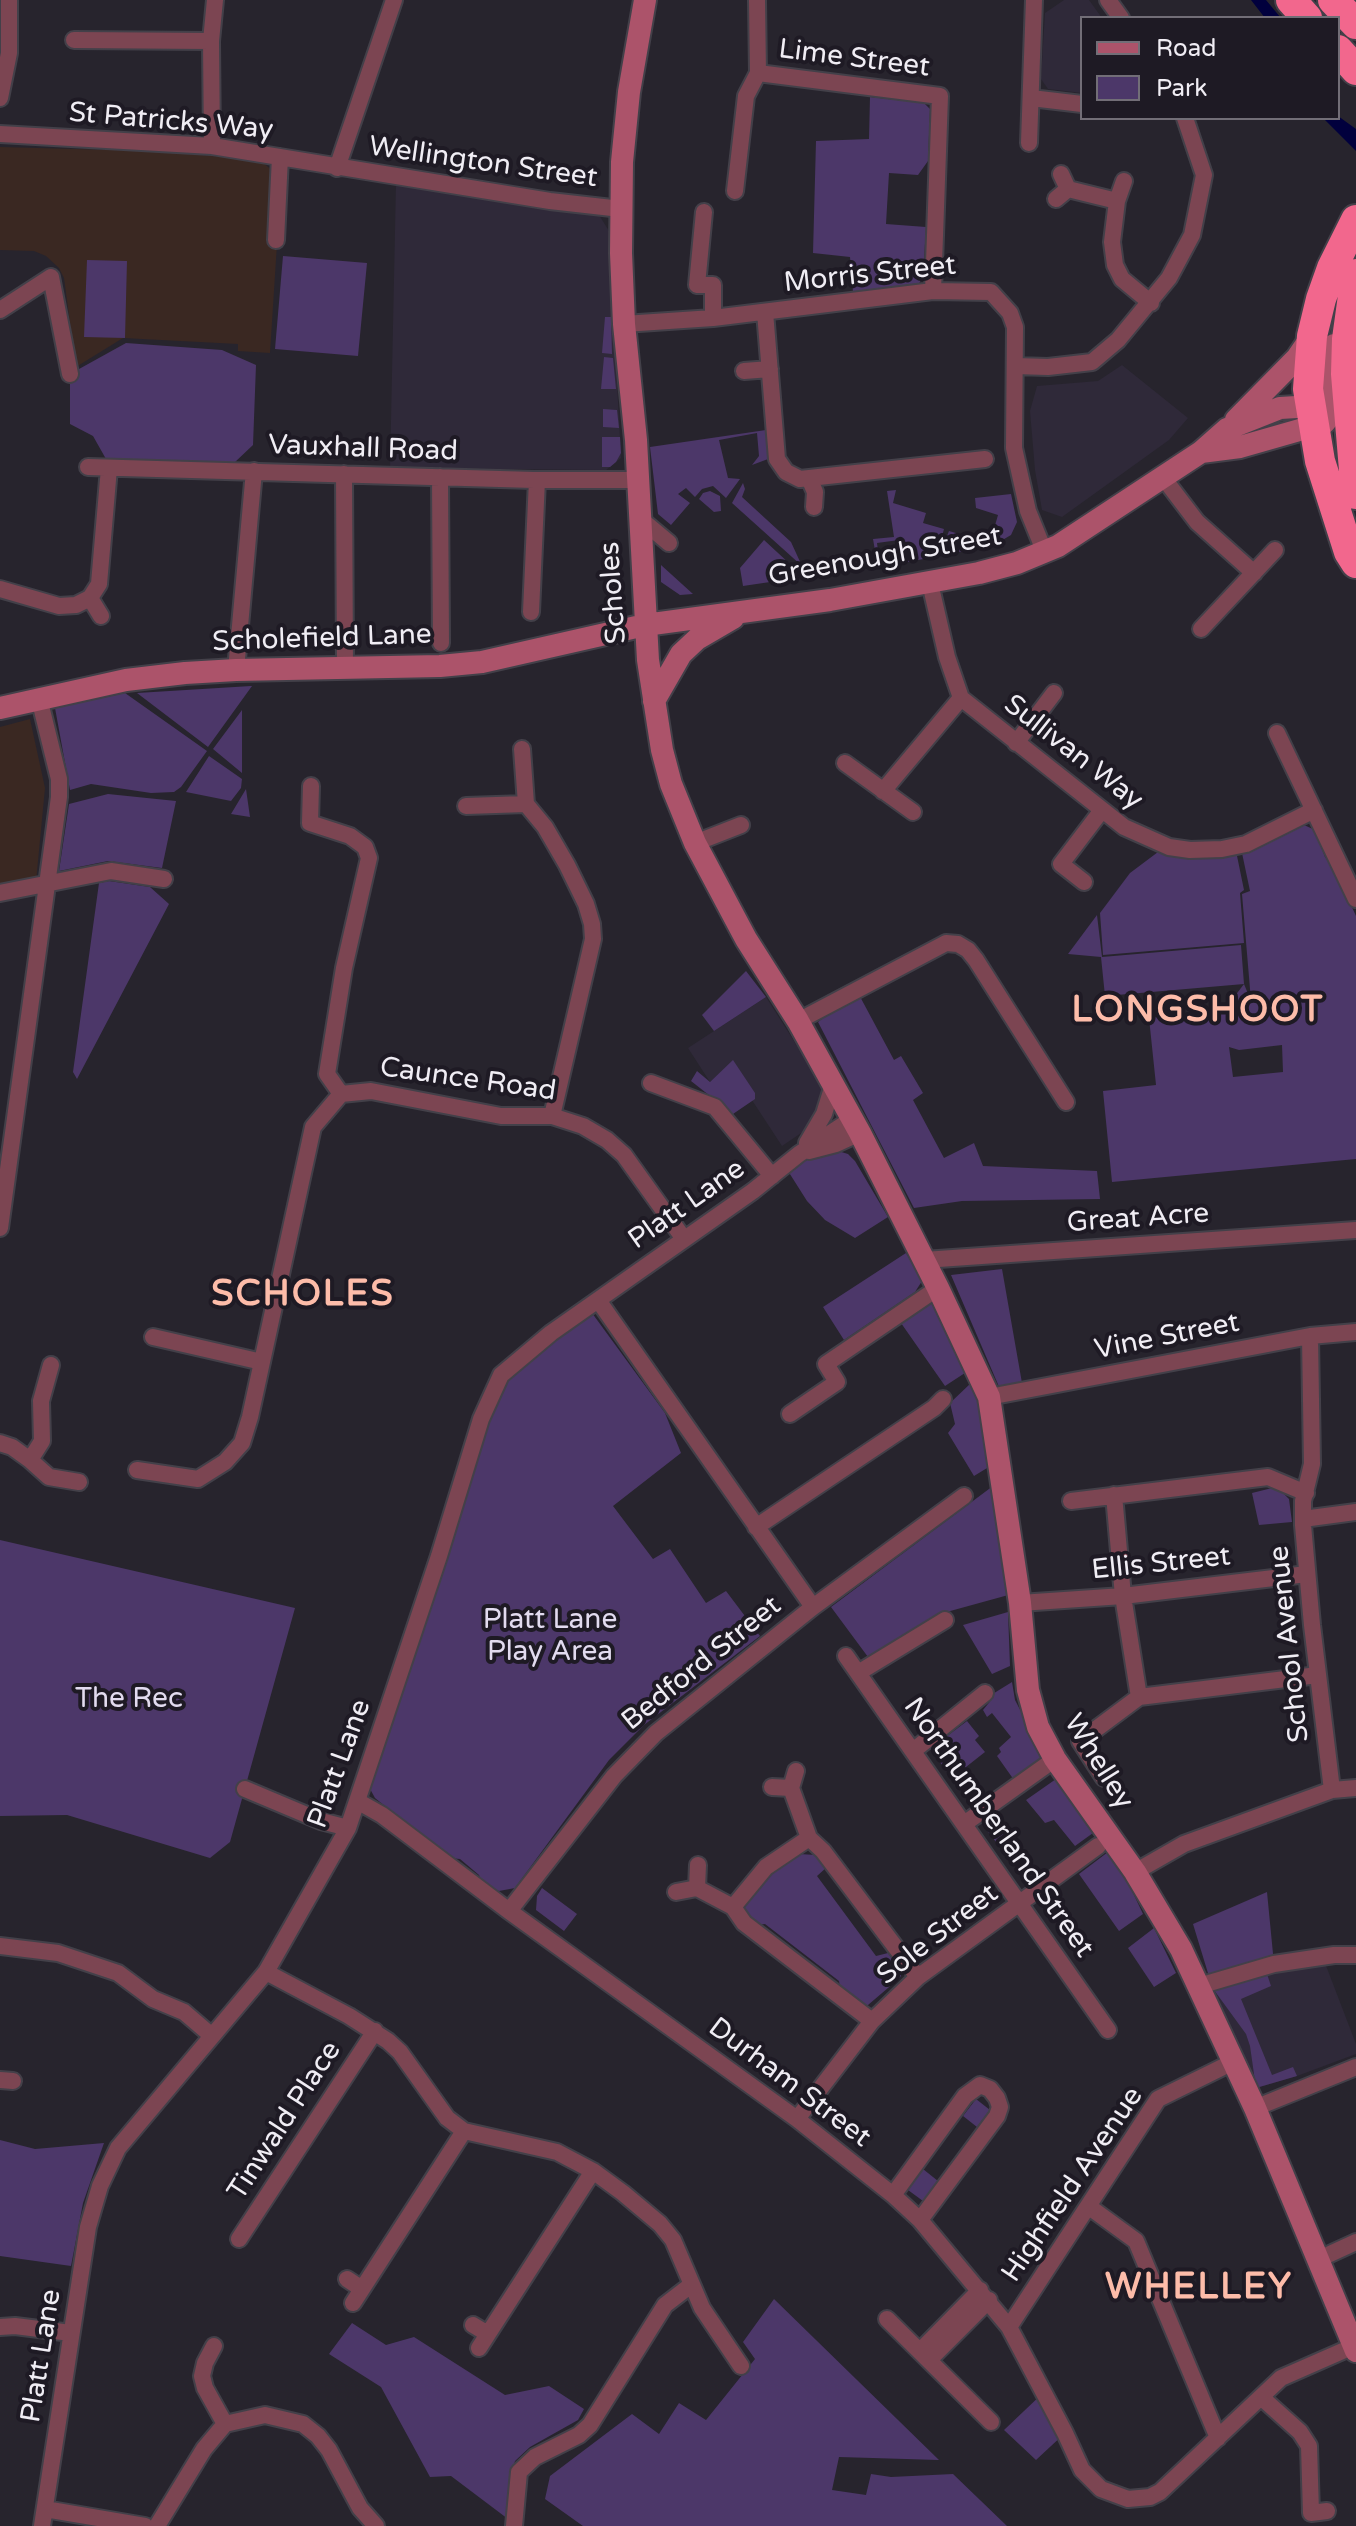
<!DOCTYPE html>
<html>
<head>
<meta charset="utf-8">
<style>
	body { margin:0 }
	#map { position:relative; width:1356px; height:2526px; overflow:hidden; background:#27242d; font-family:"Varela Round",sans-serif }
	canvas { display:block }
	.legend { position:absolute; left:1080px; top:16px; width:260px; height:104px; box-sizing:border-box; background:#1e1a24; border:2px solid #726e77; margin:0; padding:10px 14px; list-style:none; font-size:24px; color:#f0edf4 }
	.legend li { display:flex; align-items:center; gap:16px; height:40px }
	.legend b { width:40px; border:2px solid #726e77 }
</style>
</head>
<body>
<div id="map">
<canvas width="1356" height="2526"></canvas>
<ul class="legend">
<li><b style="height:10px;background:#ac536a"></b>Road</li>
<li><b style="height:22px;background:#4c3769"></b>Park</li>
</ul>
</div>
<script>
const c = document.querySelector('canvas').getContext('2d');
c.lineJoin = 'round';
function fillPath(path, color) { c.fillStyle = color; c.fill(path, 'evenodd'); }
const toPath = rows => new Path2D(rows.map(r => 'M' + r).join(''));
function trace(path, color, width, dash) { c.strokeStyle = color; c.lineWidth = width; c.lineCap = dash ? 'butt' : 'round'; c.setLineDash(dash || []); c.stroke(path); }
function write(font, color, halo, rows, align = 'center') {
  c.font = font + ' "Varela Round",sans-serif'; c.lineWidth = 8; c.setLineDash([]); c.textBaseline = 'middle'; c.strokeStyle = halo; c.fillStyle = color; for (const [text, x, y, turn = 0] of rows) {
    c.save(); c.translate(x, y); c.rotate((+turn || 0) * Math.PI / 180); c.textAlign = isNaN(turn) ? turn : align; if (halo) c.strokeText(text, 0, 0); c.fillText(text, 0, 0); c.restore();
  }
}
fillPath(toPath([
	[1064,0,1089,0,1102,18,1082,18,1082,93,1048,89,1041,79,1045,13],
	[396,183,599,215,609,231,621,458,606,470,390,468],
	[1122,365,1188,418,1169,440,1062,517,1042,510,1035,470,1030,411,1037,386,1098,381],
	[766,997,820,1082,822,1092,820,1113,813,1125,782,1146,729,1065,710,1082,688,1048],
	[1325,1963,1356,2044,1356,2054,1297,2076,1256,2088,1214,1990,1286,1966]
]), '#2f2939');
fillPath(toPath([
	[0,147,153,151,260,160,274,172,277,244,270,353,238,351,238,344,123,338,76,367,64,278,59,268,46,256,34,251,0,250],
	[30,719,45,788,36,882,0,888,0,727]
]), '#3a2822');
fillPath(toPath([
	[870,97,924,103,930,109,928,161,918,175,889,173,886,224,926,227,923,277,918,285,853,292,850,257,813,253,816,141,869,139],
	[283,256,367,263,358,356,275,349],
	[87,260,127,261,125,338,84,337],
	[605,317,611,317,612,354,602,353],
	[126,343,222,350,256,365,253,445,234,463,106,459,93,436,70,424,70,374],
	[604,357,613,358,616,389,601,389],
	[603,409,617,410,619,428,603,427],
	[766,430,768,459,752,465,759,456,757,433,719,440,728,478,740,479,726,498,713,486,702,489,695,497,686,488,678,494,690,503,671,525,658,514,650,447],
	[602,437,620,437,621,453,616,462,610,467,602,467],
	[743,483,745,489,742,497,791,542,802,566,732,503],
	[896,490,893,503,926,513,923,523,944,529,941,540,945,541,949,531,990,543,998,515,976,508,975,498,1011,494,1017,522,1011,535,994,545,878,568,873,539,894,537,887,491],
	[899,540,901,562,880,566,877,543],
	[710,491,720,496,721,511,714,512,699,499,703,493],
	[764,540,804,577,743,586,740,568],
	[661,565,693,594,680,595,661,582],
	[252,686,208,747,137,693,251,686],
	[125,693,207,751,181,787,174,792,151,793,91,784,70,790,55,708],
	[242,710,242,773,213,749],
	[209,756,242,779,241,788,231,801,186,792],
	[246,789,250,817,231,814],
	[108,794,176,801,162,868,108,861,59,871,69,804],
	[1304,825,1315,830,1325,857,1334,868,1356,916,1356,1159,1112,1182,1103,1091,1156,1085,1149,1018,1225,1009,1244,984,1105,996,1101,957,1068,954,1097,915,1102,957,1241,945,1244,984,1251,1001,1242,894,1250,891,1242,853],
	[1282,1045,1283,1072,1233,1077,1229,1047,1239,1050],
	[1162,849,1236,851,1244,890,1240,893,1244,943,1103,955,1100,913,1130,873],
	[109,881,150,887,169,904,77,1079,73,1072,99,883],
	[746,971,766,997,714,1031,702,1015],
	[857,991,894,1060,901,1056,923,1093,913,1100,944,1158,974,1143,983,1166,1097,1171,1100,1199,962,1201,914,1208,818,1022],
	[733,1060,755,1093,755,1099,733,1114,691,1081,697,1071,710,1082],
	[838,1151,848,1154,855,1161,888,1217,855,1238,825,1220,807,1201,788,1171,817,1154],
	[906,1253,922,1281,915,1292,844,1340,823,1307],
	[1002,1269,1022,1383,1000,1389,951,1275],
	[932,1303,968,1371,945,1386,901,1323],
	[592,1313,665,1413,681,1453,613,1506,653,1559,670,1549,706,1603,726,1591,760,1636,644,1725,609,1760,515,1888,499,1891,484,1887,479,1875,460,1859,449,1858,375,1798,369,1787,485,1419,517,1362],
	[971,1383,976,1389,992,1465,974,1476,948,1433,955,1424,950,1403],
	[997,1483,1012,1594,943,1613,868,1657,831,1607],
	[1272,1488,1282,1492,1289,1499,1292,1522,1259,1525,1252,1493],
	[0,1540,295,1608,230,1842,210,1858,67,1815,0,1816],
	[1008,1612,1010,1666,992,1674,963,1625],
	[1012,1682,1015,1700,1044,1756,1014,1780,997,1756,1001,1752,999,1748,1011,1737,992,1713,987,1717,983,1710,992,1699,991,1695],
	[967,1721,979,1736,975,1740,985,1752,952,1778,930,1749],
	[1056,1779,1093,1833,1075,1846,1054,1820,1045,1823,1026,1800],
	[996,1822,1013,1843,1003,1851,986,1829],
	[1108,1852,1126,1878,1143,1914,1119,1931,1079,1874],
	[799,1854,816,1855,827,1867,817,1876,876,1956,888,1953,901,1971,901,1976,895,1982,868,2005,863,2005,840,1987,839,1981,765,1924,758,1925,748,1920,744,1908,753,1894,772,1874],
	[542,1888,577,1914,564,1931,536,1910,537,1896],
	[1267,1892,1274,1964,1211,1983,1193,1924],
	[1154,1928,1176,1973,1154,1987,1128,1948],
	[1267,1974,1271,1986,1241,1999,1272,2075,1293,2067,1297,2076,1256,2088,1250,2046,1246,2034,1214,1990],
	[976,2099,990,2110,977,2127,963,2116],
	[0,2140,35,2149,104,2143,83,2203,71,2266,0,2256],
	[923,2169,938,2181,923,2201,908,2190],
	[774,2299,939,2460,839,2457,832,2490,866,2495,871,2474,891,2477,953,2474,1007,2526,583,2526,545,2499,550,2476,632,2414,659,2434,679,2403,706,2420,755,2359,743,2342],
	[352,2323,386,2345,414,2337,505,2395,549,2386,584,2409,578,2420,530,2447,515,2461,510,2479,508,2519,451,2476,430,2477,381,2387,329,2354],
	[1044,2392,1065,2433,1036,2460,1004,2430]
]), '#4c3769');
fillPath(toPath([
	[1251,0,1266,0,1281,18,1265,18],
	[1338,116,1356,129,1356,151,1323,118,1338,118]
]), '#01003d');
const street = toPath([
	[1108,0,1121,18],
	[74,40,211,41],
	[758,73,940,96,933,291],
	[0,98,9,53,9,0],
	[1031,98,1082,104],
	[0,134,212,146,550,201,621,209],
	[1029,143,1034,0],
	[212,146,211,41,215,0],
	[337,168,394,0],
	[1061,174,1068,189],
	[1124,181,1117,201,1112,242,1115,265,1122,279,1151,303],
	[735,191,746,96,758,73,757,0],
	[1056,199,1068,189,1117,201],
	[704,212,697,285,713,285,713,318],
	[276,240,280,157],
	[0,310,51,277,70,374],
	[765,312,777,459,786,472,800,479,985,459],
	[624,324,713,318,933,291,991,292,1010,313,1015,327,1014,448,1028,511,1045,553],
	[1015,366,1048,367,1092,362,1118,340,1169,278,1192,235,1204,175,1185,118],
	[744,371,770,369],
	[88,467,534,480,638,480],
	[344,474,345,669],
	[1162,476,1197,522,1254,573],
	[440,477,441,643],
	[809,478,815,492,814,507],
	[638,517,669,543],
	[930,583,947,657,961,698,1124,827,1169,847,1190,850,1222,849,1246,844,1314,810],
	[0,589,59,606,76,605,90,598,99,584,109,468],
	[90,598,101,616],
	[531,612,537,480],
	[1201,629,1275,550],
	[236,670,254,471],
	[1277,733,1356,899],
	[1016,743,1054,693],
	[522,749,526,804,545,827,567,865,586,904,592,924,593,939,552,1116],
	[845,763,913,812],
	[311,786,310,823,350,836,365,847,369,858,344,968,327,1074,341,1094],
	[883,791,961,698],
	[466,806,526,804],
	[695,843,741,825],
	[1084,882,1061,864,1102,810],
	[0,893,111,871,164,879],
	[798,1021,946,943,958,944,968,950,976,960,1066,1102],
	[651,1083,715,1107,772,1176],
	[807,1143,824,1114,833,1085],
	[809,1151,836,1144,860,1133],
	[0,1228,59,797,59,779,39,698],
	[924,1260,1356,1230],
	[598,1300,813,1607],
	[1310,1336,1312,1464,1303,1501,1303,1525,1312,1625,1332,1790],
	[153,1337,262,1362],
	[989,1397,1310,1336,1356,1332],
	[790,1414,837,1382,826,1364,938,1288],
	[0,1443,12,1447,30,1460,42,1441,41,1401,51,1365],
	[30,1460,49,1477,79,1482],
	[137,1470,198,1479,225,1462,242,1443,250,1417,313,1127,341,1094,371,1091,501,1116,552,1116,583,1126,607,1140,624,1155,684,1239],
	[1114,1495,1123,1596,1139,1697],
	[1071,1501,1268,1477,1306,1493],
	[1303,1519,1356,1512],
	[756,1527,934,1408,943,1399],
	[1020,1603,1123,1596,1307,1574],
	[846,1656,1108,2030],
	[858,1673,945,1620],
	[913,1751,985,1693],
	[796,1771,791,1788,809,1838,823,1851,918,1977],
	[1104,1778,1080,1741,1139,1697,1318,1675],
	[772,1787,791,1788],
	[245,1789,321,1821,348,1828],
	[359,1802,382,1815,509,1911,797,2119,893,2195,920,2220,1009,2327,1065,2433,1082,2470,1101,2489,1128,2499,1150,2497,1160,2492,1281,2378,1354,2346],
	[964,1824,1055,1759],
	[698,1865,697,1888,733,1907,744,1923,872,2021],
	[1135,1872,1184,1844,1332,1790,1356,1788],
	[676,1892,697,1888],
	[733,1907,766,1867,809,1838],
	[509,1911,614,1776,656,1733,813,1607,964,1496],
	[0,1946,58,1953,118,1973,153,1999,184,2012,212,2036],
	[266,1972,349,2016,388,2041,400,2052,447,2118,464,2131,557,2152,593,2171,623,2193,660,2224,673,2240,702,2308,741,2366],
	[1199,1986,1274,1964,1334,1955,1356,1955],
	[0,2080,13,2081],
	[1255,2108,1356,2067],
	[797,2119,872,2021,918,1977,1098,1846],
	[893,2195,965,2096,980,2085,990,2089,997,2098,1000,2107,997,2116,920,2220],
	[1088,2206,1136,2241,1218,2438],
	[239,2239,375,2031],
	[1319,2259,1356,2242],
	[347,2279,362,2289],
	[353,2303,464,2131],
	[887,2319,991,2422],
	[473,2325,488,2334],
	[0,2327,15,2326,71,2333],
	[1009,2327,1158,2099,1233,2062],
	[214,2346,205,2363,202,2376,205,2388,225,2424],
	[479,2348,593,2171],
	[920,2351,980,2290],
	[929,2360,989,2300],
	[1261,2397,1300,2432,1309,2446,1311,2513,1327,2511],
	[45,2509,145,2526],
	[42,2526,88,2227,100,2186,118,2148,266,1972,348,1828,439,1556,481,1419,501,1375,551,1333,753,1191,799,1154,852,1119],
	[157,2526,204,2449,225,2424,265,2415,303,2424,318,2436,329,2450,360,2508,376,2526],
	[514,2526,519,2472,535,2457,579,2435,590,2425,665,2305,691,2285]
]);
const secondary = toPath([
	[645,0,629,92,622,162,621,253,624,324,636,440,648,660,662,750,671,784,695,843,746,939,798,1021,860,1133,938,1288,989,1397,1020,1603,1028,1690,1038,1727,1055,1759,1135,1872,1181,1949,1255,2108,1356,2351],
	[1236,420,1297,358,1312,336],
	[1201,452,1240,447,1324,423,1329,417,1331,405,1334,345],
	[654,701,681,654,697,639,733,618],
	[0,708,126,680,185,673,236,670,440,666,482,662,645,625,830,600,979,573,1017,563,1058,546,1201,452,1227,429,1280,408,1347,404]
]);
const highway = toPath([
	[1291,0,1307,18],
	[1333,0,1356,24],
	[1338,50,1356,70],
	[1356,220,1332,268,1321,299,1312,336,1308,389,1320,461,1349,552,1356,563],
	[1356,274,1347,339,1346,374,1356,494]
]);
trace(street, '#434049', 20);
trace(secondary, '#434049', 26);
trace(highway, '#434049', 34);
trace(street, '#7c4552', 16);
trace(secondary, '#ac536a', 22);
trace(highway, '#f2678d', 30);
write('28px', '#f0edf4', '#1e1a24', [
	["Lime Street",854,59,7],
	["St Patricks Way",171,122,5],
	["Wellington Street",483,163,8],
	["Morris Street",870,275,-6],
	["Vauxhall Road",363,449,2],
	["Greenough Street",885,557,-10],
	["Scholes",614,593,-94],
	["Scholefield Lane",322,639,-2],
	["Sullivan Way",1073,753,38],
	["Caunce Road",468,1080,8],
	["Platt Lane",687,1205,-35],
	["Great Acre",1138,1219,-4],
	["Vine Street",1167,1337,-11],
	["Ellis Street",1161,1564,-6],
	["School Avenue",1290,1644,-96],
	["Bedford Street",702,1664,-39],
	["Whelley",1098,1762,58],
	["Platt Lane",340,1764,-70],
	["Northumberland Street",998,1828,55],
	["Sole Street",938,1935,-38],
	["Durham Street",789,2083,37],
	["Tinwald Place",285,2121,-57],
	["Highfield Avenue",1073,2185,-56],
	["Platt Lane",42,2356,-81]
]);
write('28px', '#e2dbef', '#1e1a24', [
	["Platt Lane",550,1621],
	["Play Area",550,1653],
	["The Rec",129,1700]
]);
c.letterSpacing = '2px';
write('bold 36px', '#fdbca9', '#1e1a24', [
	["LONGSHOOT",1198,1012],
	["SCHOLES",303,1296],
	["WHELLEY",1199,2289]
]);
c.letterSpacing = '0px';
</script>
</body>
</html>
